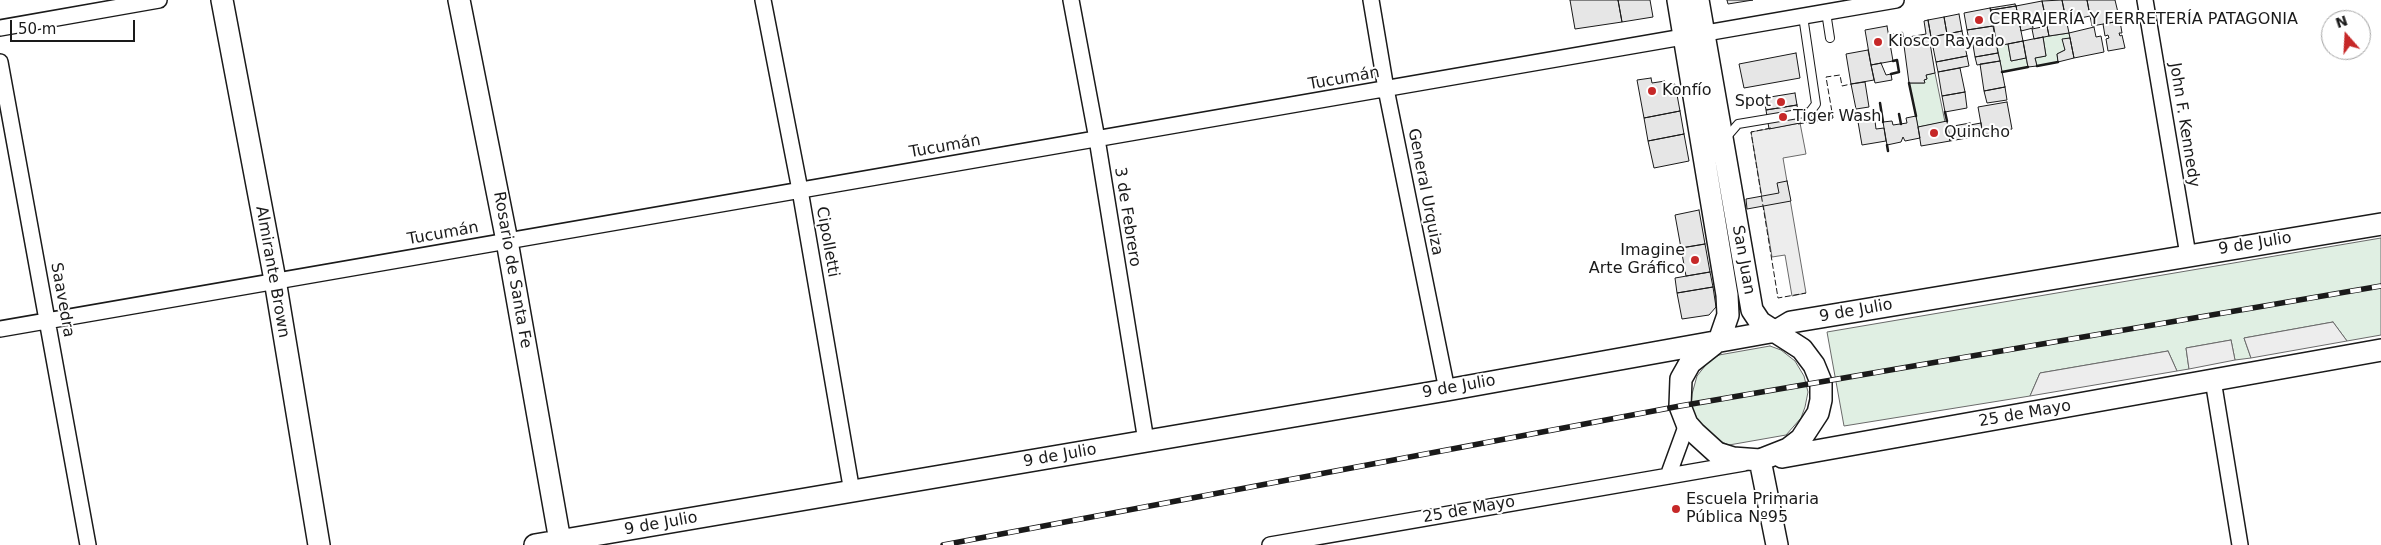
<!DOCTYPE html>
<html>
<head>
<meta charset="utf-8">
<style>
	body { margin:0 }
	#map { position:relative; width:2381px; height:545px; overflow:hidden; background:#fff; font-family:"DejaVu Sans",sans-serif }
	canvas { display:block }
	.north { position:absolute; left:2321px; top:10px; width:50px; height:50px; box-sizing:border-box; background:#fff; border:1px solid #a3a3a3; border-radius:50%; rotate:341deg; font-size:14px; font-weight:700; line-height:20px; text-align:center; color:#1a1a1a }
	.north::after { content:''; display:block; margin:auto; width:18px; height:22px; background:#c62828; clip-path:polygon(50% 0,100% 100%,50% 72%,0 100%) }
	.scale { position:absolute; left:10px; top:20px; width:125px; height:22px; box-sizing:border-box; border:2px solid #1a1a1a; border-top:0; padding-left:6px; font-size:15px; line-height:18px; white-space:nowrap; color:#1a1a1a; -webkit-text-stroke:4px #fff; paint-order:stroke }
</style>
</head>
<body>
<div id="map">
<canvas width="2381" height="545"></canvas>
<div class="north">N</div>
<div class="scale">50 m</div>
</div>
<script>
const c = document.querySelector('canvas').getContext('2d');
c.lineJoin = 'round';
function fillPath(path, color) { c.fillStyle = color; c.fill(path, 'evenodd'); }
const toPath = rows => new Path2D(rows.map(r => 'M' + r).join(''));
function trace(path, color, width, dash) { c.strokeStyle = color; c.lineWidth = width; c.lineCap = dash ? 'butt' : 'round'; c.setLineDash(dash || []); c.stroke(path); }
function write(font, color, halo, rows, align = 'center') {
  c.font = font + ' "DejaVu Sans",sans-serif'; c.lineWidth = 4; c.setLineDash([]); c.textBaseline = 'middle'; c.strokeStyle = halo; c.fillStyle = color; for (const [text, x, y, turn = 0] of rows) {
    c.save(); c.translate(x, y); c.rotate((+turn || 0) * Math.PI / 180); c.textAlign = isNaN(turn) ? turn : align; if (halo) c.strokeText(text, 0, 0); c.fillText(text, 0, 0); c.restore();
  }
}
const green = toPath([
	[2069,33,2070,38,2063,40,2065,50,2057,54,2058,62,2037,66,2035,58,2046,56,2043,37,2069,33],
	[2008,44,2011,61,2026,58,2028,67,2002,72,1997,46,2008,44],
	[1935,73,1945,122,1918,127,1909,83,1924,83,1924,80,1927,79,1926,75,1935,73],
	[2381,238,2381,335,2347,341,2333,322,2244,338,2251,358,2235,360,2231,340,2186,348,2189,369,2177,371,2168,351,2040,373,2030,396,1844,426,1827,332,2381,238],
	[1770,346,1781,350,1795,361,1804,376,1808,392,1805,407,1801,418,1786,435,1729,445,1717,440,1696,419,1691,406,1692,394,1697,376,1709,361,1719,355,1770,346]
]);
fillPath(green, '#e0efe3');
trace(green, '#6a6a6a', 1);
const parking = toPath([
	[1800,123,1806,154,1783,158,1806,293,1792,296,1785,255,1772,257,1751,132,1800,123],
	[2333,322,2347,341,2251,358,2244,338,2333,322],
	[2231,340,2235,360,2189,369,2186,348,2231,340],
	[2168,351,2177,371,2030,396,2040,373,2168,351]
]);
fillPath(parking, '#ededed');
trace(parking, '#6a6a6a', 1);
const building = toPath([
	[1570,0,1618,0,1622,22,1575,29,1570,0],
	[1618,0,1650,0,1653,17,1622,22,1618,0],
	[1727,0,1753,0,1728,4,1727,0],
	[2062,0,2069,33,2049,36,2042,1,2062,0],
	[2062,0,2087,0,2090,16,2066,21,2062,0],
	[2087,0,2115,0,2120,21,2092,26,2087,0],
	[2042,1,2046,19,2032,22,2033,28,2021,31,2016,6,2042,1],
	[2015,4,2016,6,1991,10,1990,8,2015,4],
	[2016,6,2023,41,1997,46,1991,10,2016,6],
	[1990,8,1993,26,1967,30,1964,13,1990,8],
	[1959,14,1962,31,1947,34,1944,17,1959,14],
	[1944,17,1947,34,1931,37,1928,20,1944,17],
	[1928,20,1931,37,1929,37,1935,73,1926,75,1927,79,1924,80,1925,83,1909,83,1903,38,1926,34,1924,21,1928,20],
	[2120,21,2122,33,2119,33,2120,36,2122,35,2125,48,2108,51,2106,39,2109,38,2108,35,2105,36,2103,24,2120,21],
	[1887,26,1893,61,1871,65,1865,30,1887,26],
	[1993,26,1998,53,1975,57,1972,39,1969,40,1967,30,1993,26],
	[2047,26,2049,36,2034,39,2032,29,2047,26],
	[2094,27,2096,37,2101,36,2104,52,2074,58,2069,33,2094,27],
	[1962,31,1967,56,1936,62,1931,37,1962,31],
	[2043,37,2046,56,2035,58,2037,66,2028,67,2023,41,2043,37],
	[2070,38,2074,58,2058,62,2057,54,2065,50,2062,39,2070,38],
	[2023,41,2026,58,2011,61,2008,44,2023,41],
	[1868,50,1874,80,1851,84,1846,54,1868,50],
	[1796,53,1800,78,1744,88,1739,64,1796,53],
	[1998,53,2000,61,1977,65,1975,57,1998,53],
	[1967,56,1969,66,1938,72,1936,62,1967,56],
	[2000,61,2005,87,1984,91,1980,64,2000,61],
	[1881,63,1886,75,1891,74,1892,80,1875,83,1871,65,1881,63],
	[1960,68,1965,92,1942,96,1938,72,1960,68],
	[1651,78,1652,83,1665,81,1665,86,1675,84,1680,111,1644,118,1637,80,1651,78],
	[1865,82,1869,107,1856,109,1851,84,1865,82],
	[2005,87,2007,100,1987,103,1984,91,2005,87],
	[1965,92,1967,108,1945,112,1942,96,1965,92],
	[1795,93,1797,105,1766,110,1764,98,1795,93],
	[2007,102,2012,129,1983,135,1978,107,2007,102],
	[1797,105,1800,123,1769,129,1766,110,1797,105],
	[1680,111,1684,134,1648,141,1644,118,1680,111],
	[1874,113,1876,129,1884,128,1886,141,1862,145,1857,116,1874,113],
	[1916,116,1920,138,1905,141,1903,137,1901,142,1887,145,1883,122,1892,121,1893,125,1907,123,1906,118,1916,116],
	[1947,121,1950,141,1921,146,1918,127,1947,121],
	[1970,123,1972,137,1950,141,1948,127,1970,123],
	[1981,123,1983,135,1972,137,1970,125,1981,123],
	[1684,134,1689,161,1654,168,1648,141,1684,134],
	[1787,181,1791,201,1747,209,1746,199,1779,193,1777,183,1787,181],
	[1699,210,1705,244,1681,248,1675,215,1699,210],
	[1705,244,1710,272,1686,276,1681,248,1705,244],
	[1710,272,1713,287,1677,293,1675,278,1710,272],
	[1713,287,1716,307,1709,315,1682,319,1677,293,1713,287]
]);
fillPath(building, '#e6e6e6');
trace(building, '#1a1a1a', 1);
const lane = toPath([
	[1826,12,1830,38],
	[1725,139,1738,124,1810,112,1816,104,1803,16]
]);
const street = toPath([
	[763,0,800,190,852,492],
	[1071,0,1097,139,1146,441],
	[1371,0,1386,89,1447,390],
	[2145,0,2188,255],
	[0,28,159,0],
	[0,62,88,545],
	[0,329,1896,0],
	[2213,380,2240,545],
	[1668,476,1687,424],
	[1270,545,1744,463]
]);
const secondary = toPath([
	[222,0,275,280,319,545],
	[459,0,507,241,560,541],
	[1678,0,1727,295,1728,315,1719,341],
	[1698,0,1752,310,1760,322,1802,349,1814,365,1821,382,1821,400,1818,413,1801,439,1788,449,1760,460,1733,458,1717,453,1695,433,1687,424,1680,406,1681,379,1690,363,1714,344],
	[1782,457,2381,350],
	[1760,460,1777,545],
	[535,545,1447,390,1776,331,1791,322,2381,224]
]);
trace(lane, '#1a1a1a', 10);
trace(street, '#1a1a1a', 18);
trace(secondary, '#1a1a1a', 24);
trace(lane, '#fff', 8);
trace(street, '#fff', 15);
trace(secondary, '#fff', 21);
const rail = toPath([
	[943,545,1680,406,2381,286]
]);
trace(rail, '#1a1a1a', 5.5);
trace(rail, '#fff', 4, [11]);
trace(toPath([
	[1888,35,1902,33],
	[1798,124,1833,118,1826,77,1840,75,1842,86,1851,84],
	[1771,128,1751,132,1778,298,1806,293]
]), '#1a1a1a', 1, [6, 2.5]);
trace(toPath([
	[1902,33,1903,38],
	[2037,66,2058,62],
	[2002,72,2028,67],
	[1891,74,1899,72,1897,60,1893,61],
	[1909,83,1916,116],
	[1880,103,1883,122],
	[1945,112,1947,121],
	[1899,114,1901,124],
	[1887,145,1888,151]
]), '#1a1a1a', 2.5);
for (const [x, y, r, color] of [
	[1979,20,5,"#c62828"],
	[1878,42,5,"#c62828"],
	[1652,91,5,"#c62828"],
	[1781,102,5,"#c62828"],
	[1783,117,5,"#c62828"],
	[1934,133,5,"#c62828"],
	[1695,260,5,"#c62828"],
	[1676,509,5,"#c62828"]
]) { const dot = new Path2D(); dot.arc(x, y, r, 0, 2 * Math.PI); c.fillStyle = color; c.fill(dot); trace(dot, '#fff', 2); }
write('16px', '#1a1a1a', '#fff', [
	["CERRAJERÍA Y FERRETERÍA PATAGONIA",1989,20],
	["Kiosco Rayado",1888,42],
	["Konfío",1662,91],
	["Spot",1771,102,"right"],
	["Tiger Wash",1793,117],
	["Quincho",1944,133],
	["Imagine",1685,251,"right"],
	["Arte Gráfico",1685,269,"right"],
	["Escuela Primaria",1686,500],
	["Pública Nº95",1686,518]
], 'left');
write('16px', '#1a1a1a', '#fff', [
	["Tucumán",1344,79,-10],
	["John F. Kennedy",2184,125,81],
	["Tucumán",945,147,-10],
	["General Urquiza",1425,192,79],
	["3 de Febrero",1127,217,81],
	["Tucumán",443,234,-10],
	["Cipolletti",827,242,80],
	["9 de Julio",2255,244,-9],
	["San Juan",1743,260,80],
	["Rosario de Santa Fe",512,270,80],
	["Almirante Brown",272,272,80],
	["Saavedra",62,300,80],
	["9 de Julio",1856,311,-10],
	["9 de Julio",1459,387,-10],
	["25 de Mayo",2025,414,-10],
	["9 de Julio",1060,456,-10],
	["25 de Mayo",1469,510,-10],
	["9 de Julio",661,524,-10]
]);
</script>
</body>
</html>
